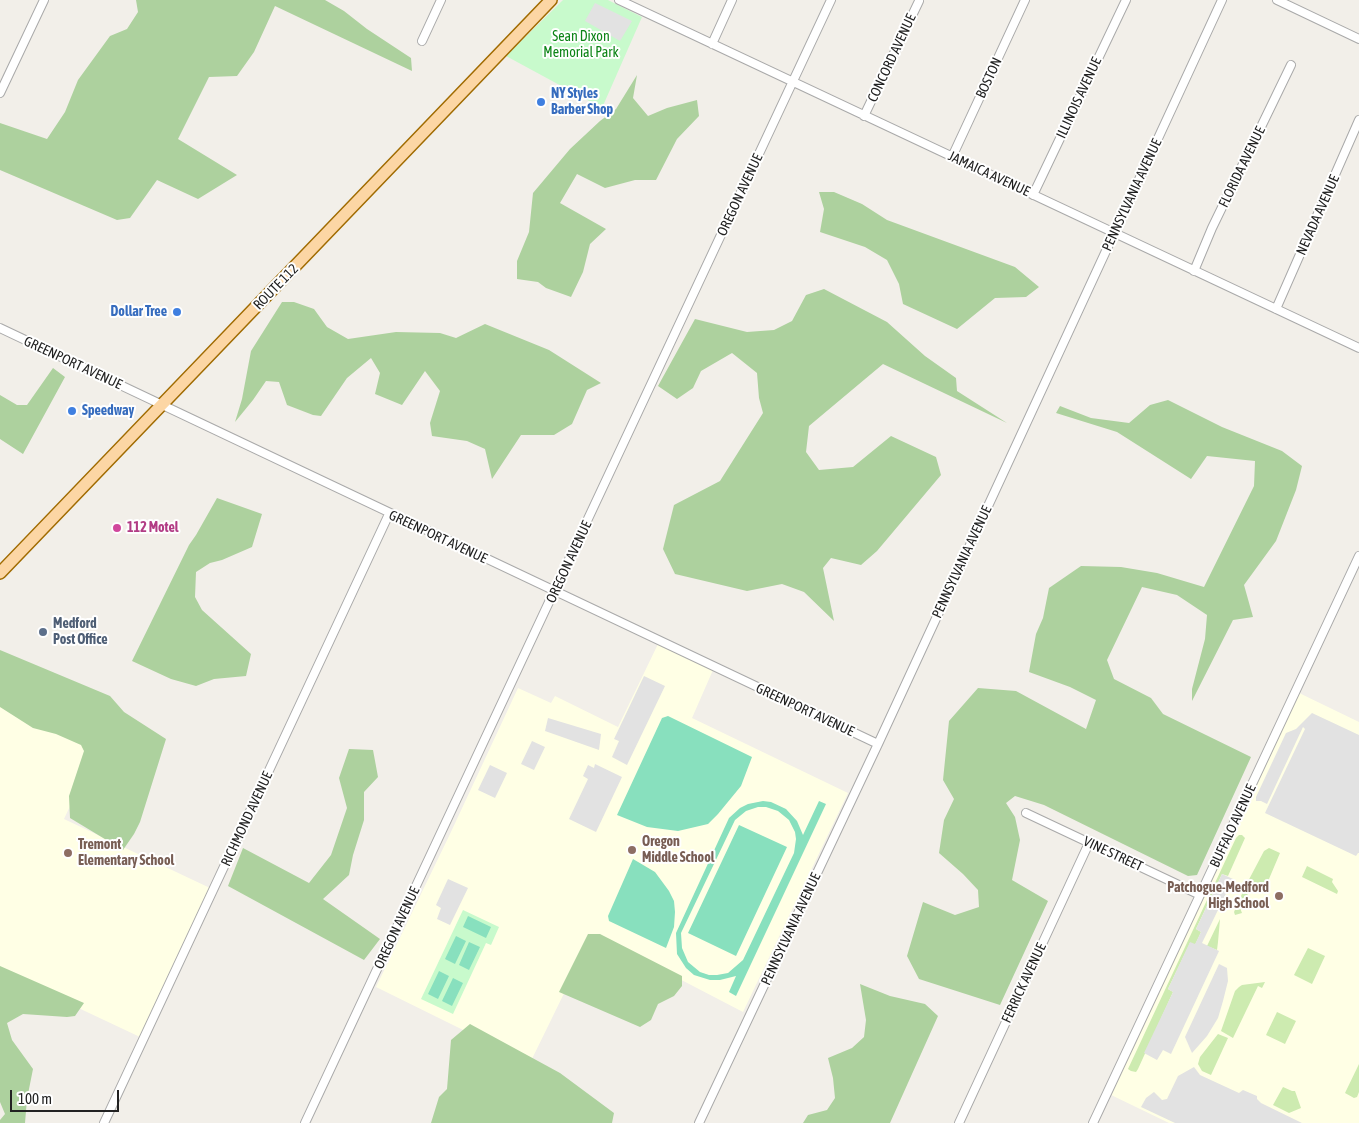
<!DOCTYPE html>
<html>
<head>
<meta charset="utf-8">
<style>
	body { margin:0 }
	#map { position:relative; width:1359px; height:1123px; overflow:hidden; background:#f2efe9; font-family:"Asap Condensed",sans-serif }
	canvas { display:block }
	.scale { position:absolute; left:10px; top:1090px; width:109px; height:22px; box-sizing:border-box; border:2px solid #222; border-top:0; padding-left:6px; font-size:15px; line-height:18px; white-space:nowrap; color:#222; -webkit-text-stroke:4px #fff; paint-order:stroke }
</style>
</head>
<body>
<div id="map">
<canvas width="1359" height="1123"></canvas>
<div class="scale">100 m</div>
</div>
<script>
const c = document.querySelector('canvas').getContext('2d');
c.lineJoin = 'round';
function fillPath(path, color) { c.fillStyle = color; c.fill(path, 'evenodd'); }
const toPath = rows => new Path2D(rows.map(r => 'M' + r).join(''));
function trace(path, color, width, dash) { c.strokeStyle = color; c.lineWidth = width; c.lineCap = dash ? 'butt' : 'round'; c.setLineDash(dash || []); c.stroke(path); }
function write(font, color, halo, rows, align = 'center') {
  c.font = font + ' "Asap Condensed",sans-serif'; c.lineWidth = 4; c.setLineDash([]); c.textBaseline = 'middle'; c.strokeStyle = halo; c.fillStyle = color; for (const [text, x, y, turn = 0] of rows) {
    c.save(); c.translate(x, y); c.rotate((+turn || 0) * Math.PI / 180); c.textAlign = isNaN(turn) ? turn : align; if (halo) c.strokeText(text, 0, 0); c.fillText(text, 0, 0); c.restore();
  }
}
fillPath(toPath([
	[658,644,713,670,692,718,848,793,743,1012,593,934,530,1063,376,987,450,834,518,688,551,703,555,696,618,727],
	[1295,691,1359,722,1359,1123,1169,1123,1107,1093],
	[0,697,99,744,64,819,210,888,140,1037,0,971]
]), '#ffffe5');
fillPath(toPath([
	[1239,835,1242,835,1245,838,1228,876,1222,874,1196,929,1201,932,1195,945,1190,943,1168,989,1173,992,1138,1069,1136,1072,1131,1071,1128,1069,1236,838],
	[1269,848,1280,853,1266,886,1260,888,1258,883,1245,887,1249,899,1238,903,1242,913,1235,915,1234,912,1245,887,1264,851],
	[1307,866,1333,879,1332,882,1338,891,1337,894,1302,877],
	[1220,919,1218,942,1217,950,1207,946],
	[1308,948,1325,956,1312,984,1294,975],
	[1265,982,1262,988,1258,986,1233,1038,1221,1031,1235,991,1239,987,1242,985],
	[1277,1012,1296,1021,1285,1044,1266,1035],
	[1218,1034,1228,1038,1211,1075,1202,1071,1198,1064,1200,1057],
	[1359,1064,1359,1092,1357,1097,1354,1098,1345,1093],
	[1283,1087,1292,1091,1295,1091,1301,1108,1289,1113,1273,1105]
]), '#cdebb0');
fillPath(toPath([
	[136,0,325,0,344,11,367,29,411,58,412,71,275,6,254,52,237,76,209,77,178,139,237,175,198,199,157,180,130,218,117,220,0,170,0,123,47,139,65,112,78,80,110,36,127,29,138,12],
	[637,75,633,98,648,116,667,108,697,100,699,116,677,139,656,180,635,180,605,188,577,174,560,203,606,229,590,244,583,272,571,297,546,288,538,282,517,279,517,261,529,232,533,193,570,149,600,121,616,109],
	[819,192,834,192,862,204,887,220,1015,267,1039,287,1026,297,995,298,957,329,903,304,899,284,887,260,865,247,820,232,824,209],
	[824,289,887,322,925,356,956,378,957,391,1007,423,883,364,809,426,806,452,819,470,853,467,891,436,936,457,941,475,877,551,861,565,831,558,823,568,834,621,804,592,782,584,747,591,675,574,663,549,674,505,720,481,763,413,759,398,757,373,732,353,701,371,693,388,677,399,658,386,695,319,747,332,774,330,792,321,806,295],
	[282,302,294,302,314,309,327,327,348,339,396,332,440,333,456,338,485,324,549,350,601,383,587,390,572,424,554,435,521,435,492,479,485,449,467,441,432,436,430,423,440,391,425,371,402,405,375,394,380,373,371,358,347,378,321,416,313,415,287,405,279,382,266,381,253,400,235,422,242,399,251,351],
	[53,368,65,377,23,454,0,439,0,395,17,405,27,405],
	[1168,400,1222,427,1282,451,1302,466,1296,490,1276,541,1244,585,1253,617,1233,620,1192,701,1192,689,1205,639,1207,615,1177,595,1142,587,1107,660,1114,679,1151,698,1163,714,1251,757,1197,875,1188,876,1044,805,1015,796,1006,803,1015,817,1020,840,1012,880,1048,901,1000,1005,919,979,907,956,923,902,955,915,979,907,978,890,963,874,939,853,944,820,954,799,943,780,949,721,978,688,1016,691,1086,729,1096,700,1070,687,1029,672,1036,634,1043,618,1049,588,1081,566,1121,567,1157,573,1204,587,1254,486,1255,461,1207,456,1191,479,1117,432,1056,413,1060,406,1091,418,1129,423,1150,405],
	[217,498,262,514,252,547,222,560,210,563,196,572,195,597,202,610,251,654,246,676,214,679,196,686,171,679,132,661,189,545,196,535],
	[0,650,110,696,124,712,166,739,140,822,134,834,123,850,70,818,69,796,84,751,81,745,56,734,33,728,0,707],
	[349,749,373,750,378,777,364,792,364,820,353,855,349,875,323,899,380,939,364,960,228,886,243,848,309,883,331,855,347,808,339,778],
	[588,934,600,934,682,976,682,986,674,996,658,1004,651,1020,640,1027,559,992],
	[0,966,84,1003,75,1016,67,1017,23,1014,7,1023,12,1040,33,1069,27,1099,25,1123,0,1123,0,1120,5,1114,0,1102],
	[860,984,890,996,925,1004,938,1016,890,1123,803,1123,808,1115,827,1110,835,1098,833,1078,828,1058,852,1048,864,1037,866,1020],
	[470,1024,560,1073,614,1113,612,1123,431,1123,439,1097,447,1089,451,1040]
]), '#add19e');
fillPath(toPath([
	[563,0,608,0,642,17,602,108,506,56],
	[463,910,499,927,491,945,486,943,453,1014,421,999]
]), '#c8facc');
fillPath(toPath([
	[668,716,752,757,741,786,718,814,708,824,678,831,647,827,617,815,662,718],
	[763,801,771,802,786,809,797,821,803,835,819,801,826,804,736,996,729,992,736,976,720,980,710,980,694,975,686,968,677,954,676,933,729,818,740,808,748,804],
	[758,807,766,807,778,811,789,820,795,832,796,839,794,853,743,960,728,973,717,975,709,975,700,972,688,962,682,948,681,933,735,820,746,811],
	[739,825,787,847,736,956,688,933],
	[633,859,655,872,669,891,674,901,675,912,674,927,666,948,609,921,608,916],
	[468,916,491,927,486,938,463,927],
	[456,936,466,941,455,964,445,959],
	[469,942,480,947,469,970,459,965],
	[439,971,449,976,438,999,428,994],
	[453,978,463,983,452,1006,442,1001]
]), '#88e0be');
fillPath(toPath([
	[595,3,632,21,620,41,585,21],
	[644,676,665,686,627,765,612,757,619,741,614,739],
	[1312,713,1359,735,1359,853,1358,853,1356,856,1265,813,1305,729,1303,727,1267,804,1261,801,1256,801,1256,797,1286,733,1296,729],
	[548,718,601,734,599,750,545,731],
	[532,741,545,747,534,770,521,764],
	[595,764,622,777,596,832,569,819,588,779,583,776,588,765,594,768],
	[490,765,507,773,495,798,478,790],
	[1222,874,1233,879,1202,943,1219,951,1171,1054,1163,1050,1157,1060,1144,1053,1173,992,1168,989,1190,942,1195,944,1201,932,1196,929],
	[448,879,468,888,450,925,437,919,441,908,436,905],
	[1219,964,1227,968,1228,981,1223,1001,1218,1018,1207,1036,1192,1053,1185,1037],
	[1194,1067,1200,1075,1239,1093,1243,1090,1257,1096,1257,1099,1261,1103,1302,1123,1175,1123,1141,1107,1146,1098,1154,1092,1162,1100,1167,1099,1178,1076]
]), '#e2e2e2');
const street = toPath([
	[619,0,1359,348],
	[1277,0,1359,39],
	[422,41,441,0],
	[712,44,732,0],
	[0,93,44,0],
	[864,116,919,1],
	[952,157,1025,0],
	[1033,195,1126,0],
	[1194,271,1212,228,1291,65],
	[1276,309,1359,120],
	[0,328,878,744],
	[1026,813,1200,895],
	[104,1123,389,514],
	[305,1123,831,0],
	[699,1123,878,744,1222,0],
	[959,1123,1089,843],
	[1093,1123,1359,556]
]);
const primary = toPath([
	[0,573,551,0]
]);
trace(street, '#a9a9a9', 10);
trace(primary, '#a06b00', 14);
trace(street, '#fff', 8);
trace(primary, '#fcd6a4', 11);
for (const [x, y, r, color] of [
	[541,102,5,"#3f7fe0"],
	[177,312,5,"#3f7fe0"],
	[72,411,5,"#3f7fe0"],
	[117,528,5,"#d1479c"],
	[43,632,5,"#5c6f8a"],
	[632,850,5,"#8d6e63"],
	[68,853,5,"#8d6e63"],
	[1279,896,5,"#8d6e63"]
]) { const dot = new Path2D(); dot.arc(x, y, r, 0, 2 * Math.PI); c.fillStyle = color; c.fill(dot); trace(dot, '#fff', 2); }
write('14px', '#0c8416', '#fff', [
	["Sean Dixon",581,37],
	["Memorial Park",581,53]
]);
write('14px', '#222', '#fff', [
	["CONCORD AVENUE",892,58,-65],
	["BOSTON",989,78,-65],
	["ILLINOIS AVENUE",1079,98,-65],
	["FLORIDA AVENUE",1242,167,-64],
	["JAMAICA AVENUE",989,174,25],
	["OREGON AVENUE",740,195,-65],
	["PENNSYLVANIA AVENUE",1132,195,-65],
	["NEVADA AVENUE",1318,215,-66],
	["ROUTE 112",276,287,-46],
	["GREENPORT AVENUE",73,363,25],
	["GREENPORT AVENUE",438,537,25],
	["OREGON AVENUE",569,562,-65],
	["PENNSYLVANIA AVENUE",962,562,-65],
	["GREENPORT AVENUE",805,710,25],
	["RICHMOND AVENUE",247,819,-65],
	["BUFFALO AVENUE",1233,826,-65],
	["VINE STREET",1113,854,25],
	["OREGON AVENUE",397,928,-65],
	["PENNSYLVANIA AVENUE",791,929,-65],
	["FERRICK AVENUE",1024,983,-65]
]);
write('bold 14px', '#366cbe', '#fff', [
	["NY Styles",551,94],
	["Barber Shop",551,110],
	["Dollar Tree",167,312,"right"],
	["Speedway",82,411]
], 'left');
write('bold 14px', '#b23c85', '#fff', [
	["112 Motel",127,528]
], 'left');
write('bold 14px', '#4e5e75', '#fff', [
	["Medford",53,624],
	["Post Office",53,640]
], 'left');
write('bold 14px', '#785e54', '#fff', [
	["Oregon",642,842],
	["Middle School",642,858],
	["Tremont",78,845],
	["Elementary School",78,861],
	["Patchogue-Medford",1269,888,"right"],
	["High School",1269,904,"right"]
], 'left');
</script>
</body>
</html>
